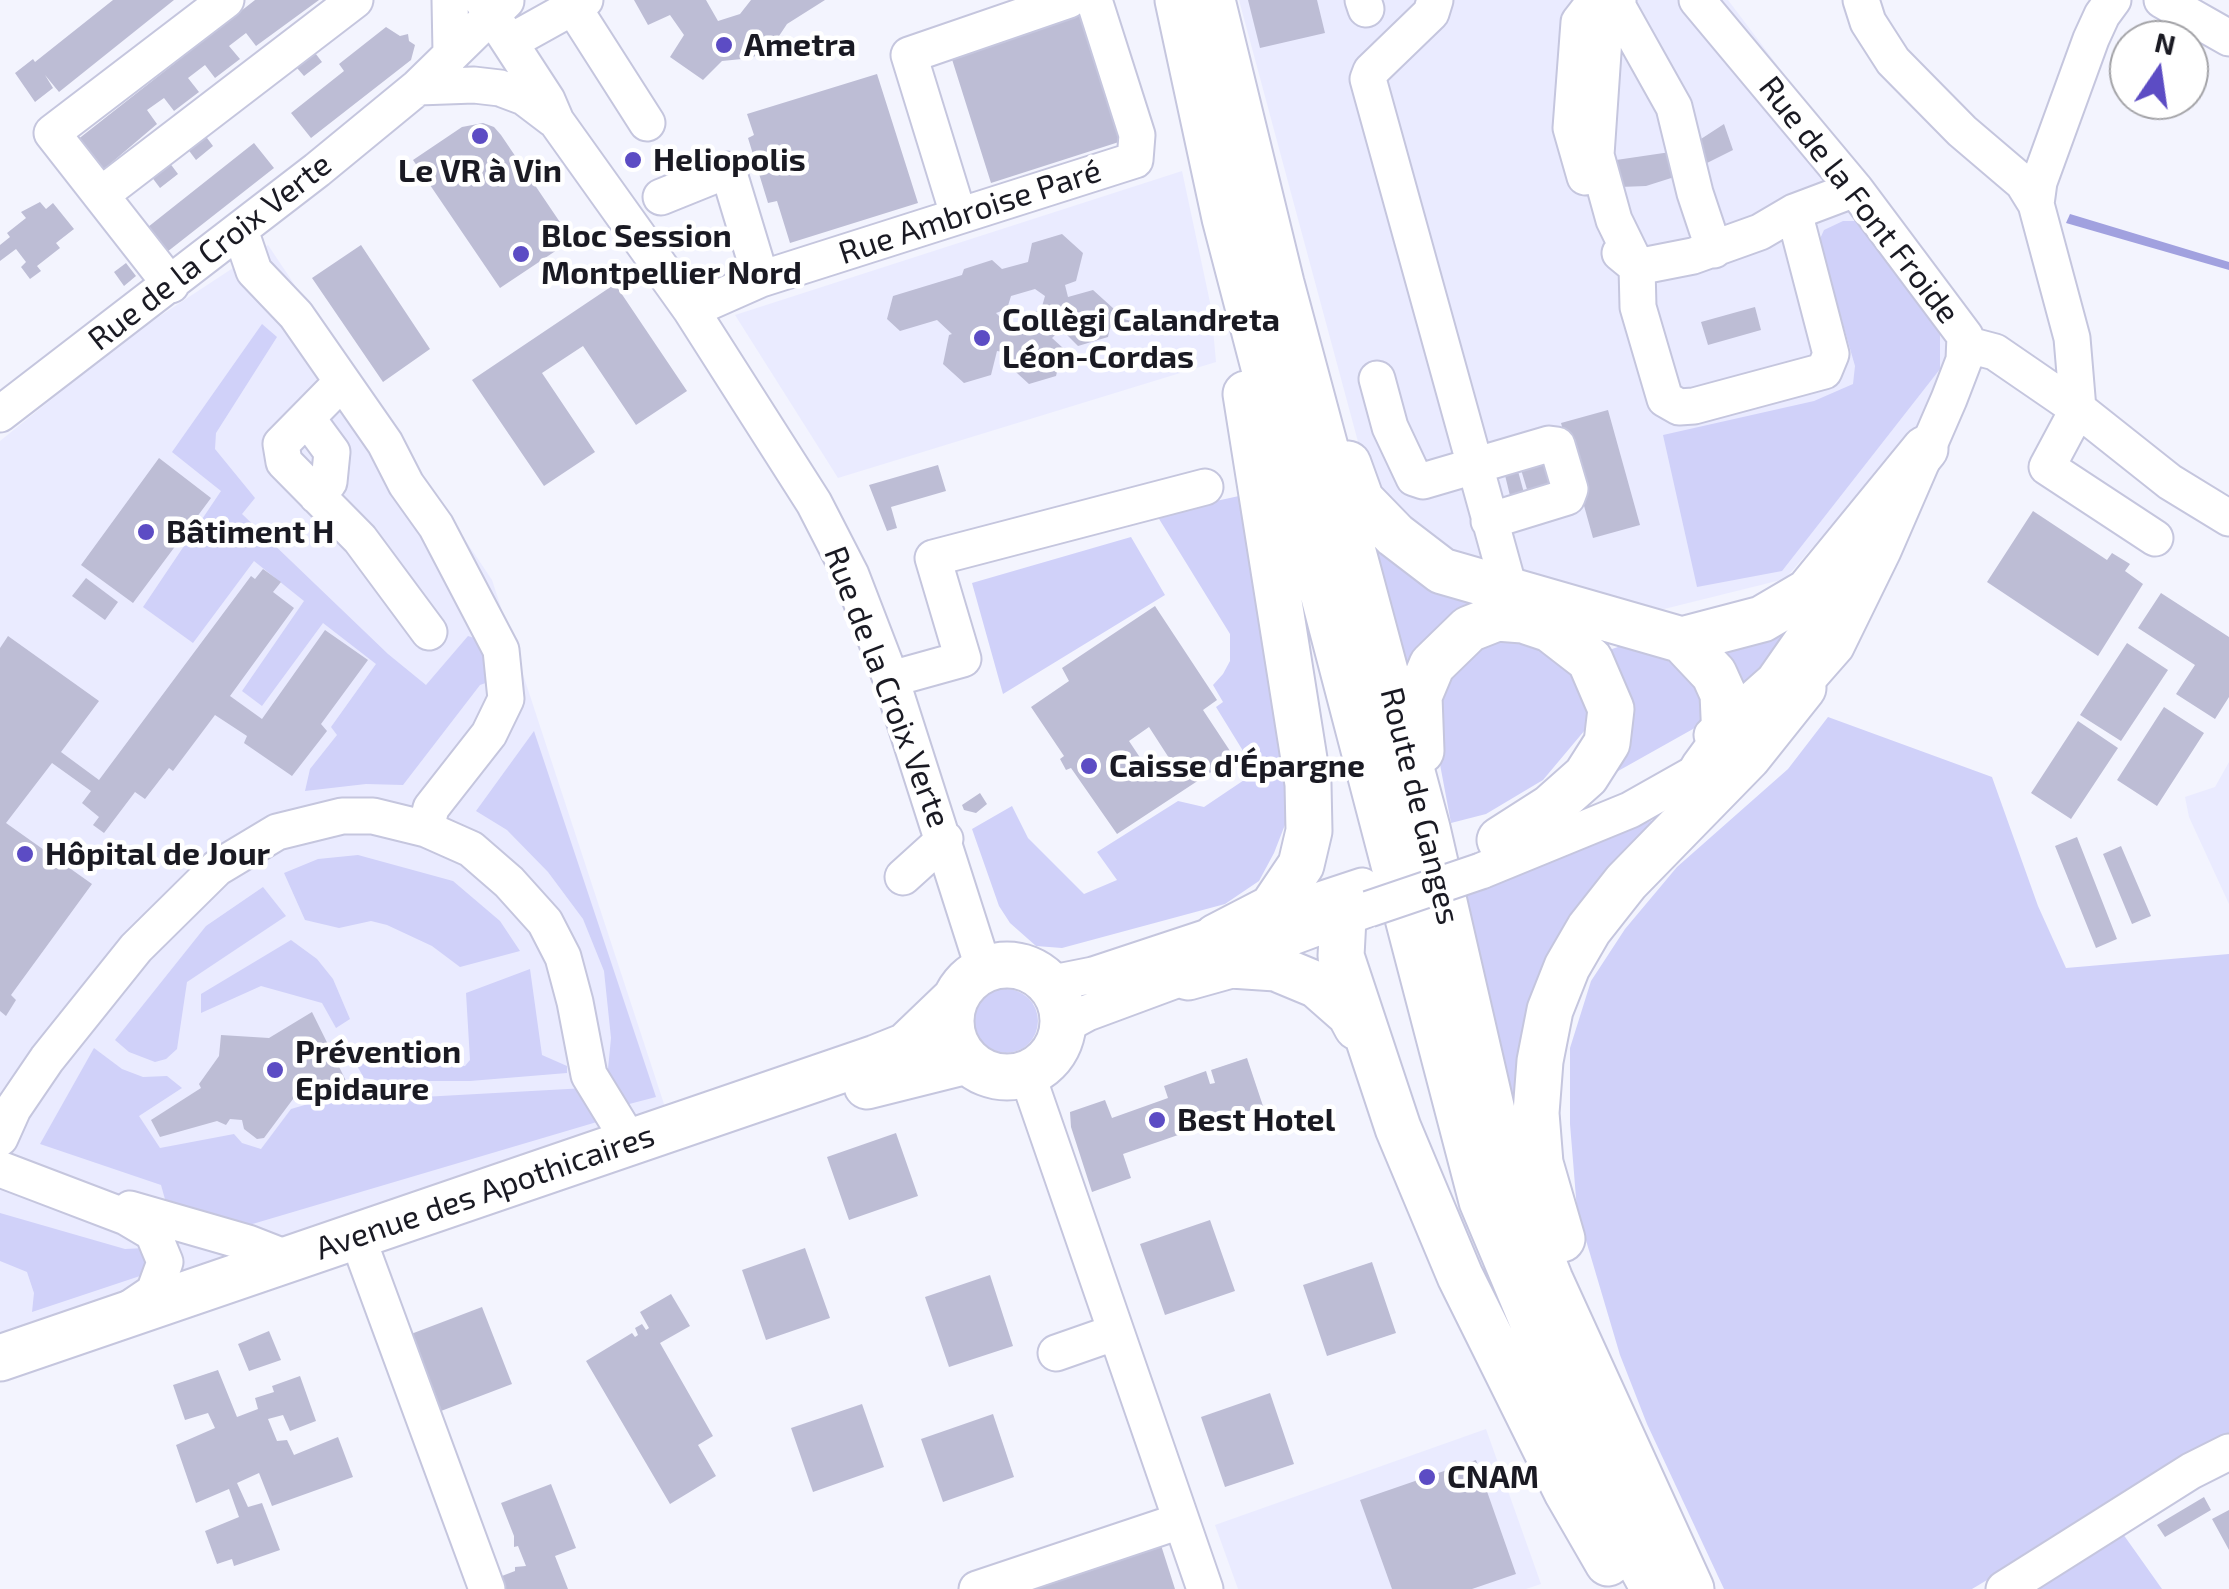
<!DOCTYPE html>
<html>
<head>
<meta charset="utf-8">
<style>
	body { margin:0 }
	#map { position:relative; width:2229px; height:1589px; overflow:hidden; background:#f3f4fe; font-family:"Exo 2",sans-serif }
	canvas { display:block }
	.north { position:absolute; left:2109px; top:20px; width:100px; height:100px; box-sizing:border-box; background:#fff; border:2px solid #a3a3a7; border-radius:50%; rotate:13deg; font-size:28px; font-weight:700; line-height:40px; text-align:center; color:#1a1a23 }
	.north::after { content:''; display:block; margin:auto; width:35px; height:45px; background:#5c4cc4; clip-path:polygon(50% 0,100% 100%,50% 72%,0 100%) }
</style>
</head>
<body>
<div id="map">
<canvas width="2229" height="1589"></canvas>
<div class="north">N</div>
</div>
<script>
const c = document.querySelector('canvas').getContext('2d');
c.lineJoin = 'round';
function fillPath(path, color) { c.fillStyle = color; c.fill(path, 'evenodd'); }
const toPath = rows => new Path2D(rows.map(r => 'M' + r).join(''));
function trace(path, color, width, dash) { c.strokeStyle = color; c.lineWidth = width; c.lineCap = dash ? 'butt' : 'round'; c.setLineDash(dash || []); c.stroke(path); }
function write(font, color, halo, rows, align = 'center') {
  c.font = font + ' "Exo 2",sans-serif'; c.lineWidth = 9; c.setLineDash([]); c.textBaseline = 'middle'; c.strokeStyle = halo; c.fillStyle = color; for (const [text, x, y, turn = 0] of rows) {
    c.save(); c.translate(x, y); c.rotate((+turn || 0) * Math.PI / 180); c.textAlign = isNaN(turn) ? turn : align; if (halo) c.strokeText(text, 0, 0); c.fillText(text, 0, 0); c.restore();
  }
}
fillPath(toPath([
	[1239,0,1728,0,1988,344,1785,579,1656,611,1436,549,1371,490],
	[1182,171,1211,307,1216,362,838,478,735,315],
	[268,245,492,580,665,1107,0,1336,0,441,128,337],
	[2229,762,2229,904,2189,817,2185,797,2215,787],
	[1486,1429,1541,1584,1526,1589,1238,1589,1215,1525]
]), '#eaebff');
fillPath(toPath([
	[1843,221,1859,221,1940,331,1940,369,1782,571,1697,587,1663,435,1814,401,1853,384,1855,366,1819,241,1824,230],
	[262,324,277,337,216,433,215,449,255,498,242,514,388,654,426,685,468,636,481,640,491,681,480,685,403,785,366,784,305,791,310,769,337,735,331,727,376,664,323,623,262,706,242,691,304,601,254,561,193,643,143,607,221,491,172,452],
	[1239,496,1283,767,1288,817,1274,853,1259,881,1225,904,1062,948,1036,946,1010,923,999,906,972,829,1012,806,1028,838,1084,894,1117,880,1097,852,1178,801,1204,807,1256,772,1216,707,1223,702,1213,685,1223,674,1230,661,1230,634,1156,514],
	[1365,530,1505,603,1405,698],
	[1131,537,1165,595,1003,694,972,583],
	[1816,599,1785,649,1742,686,1720,650],
	[1509,636,1532,640,1584,684,1590,724,1543,780,1486,814,1451,823,1433,727,1434,693,1482,642],
	[1633,642,1672,663,1696,685,1709,720,1611,775,1606,651],
	[1828,717,1992,777,2038,906,2066,968,2229,954,2229,1436,1972,1589,1724,1589,1647,1424,1620,1355,1577,1210,1570,1124,1570,1048,1591,981,1625,929,1677,867,1788,769],
	[534,731,656,1097,614,1108,597,1069,608,1069,611,1038,604,971,583,919,548,872,507,830,476,811],
	[1661,817,1649,835,1586,894,1559,940,1519,1156,1466,891],
	[358,855,453,881,500,921,520,951,460,967,432,946,387,925,371,921,339,928,305,920,284,873,318,859],
	[263,887,286,916,187,982,177,1049,166,1059,155,1062,129,1052,115,1040,206,926],
	[291,940,317,959,333,979,350,1019,336,1028,322,1003,261,986,201,1013,201,994],
	[530,969,542,1055,567,1066,567,1073,470,1081,382,1081,364,1078,349,1052,360,1047,372,1061,465,1066,470,1060,466,993],
	'974 1021a32 32 0 1 1 64 0a32 32 0 1 1-64 0Z',
	[94,1048,122,1069,143,1077,167,1076,182,1088,139,1116,160,1148,234,1134,242,1143,261,1149,291,1109,349,1092,386,1099,586,1088,607,1119,239,1228,168,1210,161,1185,40,1144],
	[0,1213,125,1249,145,1248,149,1273,32,1312,34,1293,27,1272,0,1261],
	[2123,1534,2162,1589,2033,1589]
]), '#d0d1f9');
fillPath(toPath([
	[2070,214,2229,262,2229,270,2066,223]
]), '#a1a1df');
fillPath(toPath([
	[113,0,174,0,59,92,45,75,53,88,35,102,15,73,33,59,35,62],
	[255,0,319,0,256,46,246,33,229,46,240,59,215,78,205,65,188,78,199,92,174,111,164,98,147,110,157,124,97,175,72,144],
	[634,0,706,0,718,21,740,14,751,0,825,0,787,24,777,39,763,51,752,58,722,61,703,80,670,57,684,35,670,15,648,25],
	[1248,0,1317,0,1325,33,1260,48],
	[1081,12,1122,141,991,183,950,53],
	[386,27,400,36,408,34,409,41,415,45,411,60,311,138,291,113,344,71,339,64],
	[309,45,322,62,304,76,290,60],
	[877,74,918,203,790,243,777,201,768,203,748,138,754,135,747,114],
	[483,123,494,127,501,135,572,240,500,288,413,160,462,127],
	[1724,124,1733,150,1687,173,1646,186,1594,188,1589,164,1684,150],
	[201,130,213,146,196,160,184,144],
	[254,143,274,168,167,252,148,227],
	[166,158,178,174,160,188,148,172],
	[40,202,46,209,53,203,74,229,56,243,60,248,37,266,41,271,30,279,21,267,26,262,16,249,0,261,0,245,10,237,7,233,26,218,21,212],
	[1062,234,1083,253,1076,281,1065,285,1068,297,1093,290,1114,309,1113,316,1131,321,1130,328,1111,324,1108,337,1078,346,1061,329,1052,338,1063,348,1056,376,1029,384,1006,363,1009,353,997,351,991,375,964,383,943,364,949,335,952,334,937,320,900,331,887,319,893,296,962,275,964,269,992,260,1002,269,1028,262,1032,243],
	[1035,289,1045,296,1041,310,1024,315,1022,326,1012,329,996,313,1007,309,1011,296],
	[361,245,430,349,383,382,312,278],
	[126,263,136,276,124,286,114,272],
	[615,284,687,391,636,425,583,346,542,373,595,452,544,486,472,380],
	[1755,307,1761,330,1708,345,1701,322],
	[1608,410,1640,525,1593,538,1561,423],
	[1550,454,1560,487,1529,496,1519,463],
	[159,458,211,498,133,603,81,565],
	[1516,464,1526,500,1512,504,1503,467],
	[938,465,946,491,891,507,897,528,887,531,869,485],
	[2033,511,2107,560,2112,553,2130,564,2125,571,2143,584,2098,656,1987,582],
	[263,569,281,582,273,592,294,608,230,696,262,719,325,630,368,660,321,724,327,731,292,776,244,743,247,736,215,715,173,771,169,768,145,799,135,792,104,833,93,825,99,817,82,803,91,791,52,763,6,823,92,884,11,995,16,1000,6,1016,0,1011,0,648,8,636,99,701,61,752,99,780,251,576,255,579],
	[86,578,118,602,105,620,72,596],
	[2161,593,2229,637,2229,697,2215,719,2176,694,2195,665,2138,628],
	[1155,606,1217,700,1203,710,1234,757,1117,834,1071,768,1066,770,1060,759,1064,756,1031,707,1069,681,1062,668],
	[1149,727,1169,758,1149,771,1129,741],
	[2127,643,2168,670,2121,741,2080,715],
	[2164,707,2204,733,2157,806,2117,780],
	[2078,721,2118,748,2071,819,2031,793],
	[980,793,987,804,976,813,964,810,962,805],
	[2077,837,2117,939,2096,948,2055,846],
	[2121,846,2151,916,2132,924,2103,854],
	[312,1012,347,1083,298,1099,296,1095,264,1138,257,1139,244,1129,242,1120,230,1119,226,1125,217,1121,160,1137,151,1120,201,1088,199,1084,219,1056,221,1035,269,1038],
	[1247,1058,1263,1106,1220,1121,1218,1117,1207,1121,1205,1116,1191,1121,1193,1126,1179,1130,1181,1134,1123,1154,1131,1178,1092,1192,1071,1127,1070,1112,1105,1100,1112,1118,1168,1098,1164,1086,1206,1071,1210,1084,1215,1083,1211,1070],
	[896,1133,918,1196,849,1220,827,1157],
	[1210,1220,1235,1291,1165,1315,1140,1244],
	[805,1248,830,1318,766,1340,742,1270],
	[1372,1262,1396,1333,1327,1356,1303,1285],
	[990,1275,1013,1346,949,1367,925,1297],
	[671,1294,690,1326,660,1343,713,1436,698,1445,716,1476,670,1504,586,1361,632,1333,635,1337,638,1335,635,1328,642,1324,646,1330,649,1328,640,1312],
	[482,1307,512,1384,441,1411,430,1383,426,1384,419,1366,423,1365,411,1334],
	[269,1331,281,1360,249,1371,238,1344],
	[218,1370,237,1417,258,1409,255,1398,274,1392,272,1386,300,1376,316,1421,290,1431,283,1415,268,1419,277,1441,287,1440,294,1455,338,1437,353,1477,272,1506,259,1473,237,1483,248,1507,262,1503,280,1550,234,1566,232,1559,217,1564,205,1531,239,1517,229,1489,196,1503,176,1445,215,1428,208,1413,185,1420,173,1385],
	[1270,1393,1294,1464,1225,1487,1201,1417],
	[862,1404,884,1467,813,1492,791,1428],
	[993,1414,1014,1477,943,1502,921,1439],
	[1476,1460,1516,1574,1472,1589,1392,1589,1360,1500],
	[551,1484,576,1548,555,1556,568,1589,497,1589,494,1579,515,1571,515,1567,526,1566,518,1546,514,1547,514,1536,501,1503],
	[2204,1497,2211,1510,2165,1537,2157,1525],
	[2229,1510,2229,1550,2212,1519],
	[1160,1542,1175,1589,1019,1589]
]), '#bdbdd5');
const minor = toPath([
	[450,0,451,53],
	[482,0,547,100,556,121,691,310,814,503,851,575,891,679,984,970],
	[585,0,573,7,647,123],
	[1363,0,1366,9],
	[1435,0,1431,13,1371,71,1368,79,1510,592],
	[1618,0,1618,7,1604,38,1596,155,1614,220,1637,267,1638,307,1665,399,1679,407,1694,406,1824,371,1831,354,1794,212],
	[1697,0,1855,189,1965,336,1964,360,1949,399,1883,551,1836,647,1786,704],
	[1861,0,1868,22,1893,61,1962,131,2023,183,2036,204,2072,338,2078,409,2047,467,2155,538],
	[2162,0,2229,38],
	[1618,7,1674,107,1695,193,1714,250],
	[510,42,573,7],
	[418,87,474,85,500,88,524,97,553,119],
	[1585,177,1571,128,1579,22,1596,0],
	[102,194,355,0],
	[661,197,728,170,761,279,1135,160,1137,135,1094,0],
	[2036,204,2039,182,2091,39,2102,15,2113,0],
	[958,214,909,55,1069,0],
	[240,230,254,271,296,315,385,443,406,484,436,526,501,650,506,699,489,734,431,808,426,829],
	[1620,253,1637,267,1693,256,1760,232,1794,212,1855,189],
	[171,285,52,133,226,0],
	[691,310,761,279],
	[1965,344,1995,352,2078,409,2170,482,2229,518],
	[1377,379,1390,427,1414,478,1423,481,1549,444,1557,445,1570,489,1567,497,1489,521],
	[342,382,281,444,284,462,360,539,429,632],
	[0,414,317,170,418,87,506,1],
	[307,418,332,452,329,482,317,496],
	[891,679,963,659,933,558,1205,487],
	[1712,735,1774,680,1857,561],
	[1481,871,1630,810,1724,757],
	[903,877,945,839],
	[1048,984,1093,975,1362,886],
	[1063,1026,1087,1013,1365,910],
	[1027,1074,1205,1589],
	[0,1138,13,1109,47,1059,136,948,217,868,277,832,342,816,373,816,426,829,471,849,509,882,545,922,563,957,575,1002,589,1075,630,1142],
	[0,1169,126,1217,153,1233,165,1262,154,1292,126,1311],
	[130,1209,248,1243,289,1259],
	[365,1258,487,1589],
	[1056,1353,1116,1332],
	[977,1589,1180,1521],
	[2004,1589,2191,1471,2229,1452]
]);
const major = toPath([
	[1178,0,1225,218,1482,1201,1616,1520,1654,1589],
	[1212,0,1281,283,1427,828,1504,1163,1550,1280,1691,1589],
	[1348,464,1361,500,1395,535,1442,571,1682,640,1714,674,1723,694,1725,739,1703,769],
	[1682,640,1762,619,1808,592,1925,449],
	[1421,751,1419,696,1432,665,1469,629,1497,618,1523,620,1550,629,1590,660,1611,709,1607,743,1586,776,1550,808,1500,840],
	[1343,918,1341,956,1398,1128,1460,1276,1567,1492,1608,1563],
	[1216,937,1272,908,1301,865,1309,831,1308,784,1246,394],
	'951 1021a56 56 0 1 1 112 0a56 56 0 1 1-112 0Z',
	[1188,977,1231,965,1276,968,1317,985,1350,1014,1357,1027],
	[867,1086,967,1061],
	[1562,1239,1540,1163,1536,1113,1540,1061,1550,1010,1567,967,1589,929,1626,882,1748,757,1803,688],
	[0,1358,876,1058,906,1046,954,1000]
]);
trace(minor, '#c5c6de', 39);
trace(major, '#c5c6de', 49);
trace(minor, '#fff', 35);
trace(major, '#fff', 45);
const minorBridge = toPath([
	[1369,909,1481,871]
]);
trace(minorBridge, '#c5c6de', 39, []);
trace(minorBridge, '#fff', 35);
for (const [x, y, r, color] of [
	[724,45,10,"#5c4cc4"],
	[480,136,10,"#5c4cc4"],
	[633,160,10,"#5c4cc4"],
	[521,254,10,"#5c4cc4"],
	[982,338,10,"#5c4cc4"],
	[146,532,10,"#5c4cc4"],
	[1089,766,10,"#5c4cc4"],
	[25,854,10,"#5c4cc4"],
	[275,1070,10,"#5c4cc4"],
	[1157,1120,10,"#5c4cc4"],
	[1427,1477,10,"#5c4cc4"]
]) { const dot = new Path2D(); dot.arc(x, y, r, 0, 2 * Math.PI); c.fillStyle = color; c.fill(dot); trace(dot, '#fff', 4); }
write('bold 32px', '#1a1a23', '#fff', [
	["Ametra",744,45],
	["Heliopolis",653,160],
	["Le VR à Vin",480,171,"center"],
	["Bloc Session",541,236],
	["Montpellier Nord",541,273],
	["Collègi Calandreta",1002,320],
	["Léon-Cordas",1002,357],
	["Bâtiment H",166,532],
	["Caisse d'Épargne",1109,766],
	["Hôpital de Jour",45,854],
	["Prévention",295,1052],
	["Epidaure",295,1089],
	["Best Hotel",1177,1120],
	["CNAM",1447,1477]
], 'left');
write('32px', '#1a1a23', '#fff', [
	["Rue de la Font Froide",1859,200,52],
	["Rue Ambroise Paré",970,212,-18],
	["Rue de la Croix Verte",210,252,-38],
	["Rue de la Croix Verte",887,687,69],
	["Route de Ganges",1420,806,76],
	["Avenue des Apothicaires",485,1192,-19]
]);
</script>
</body>
</html>
